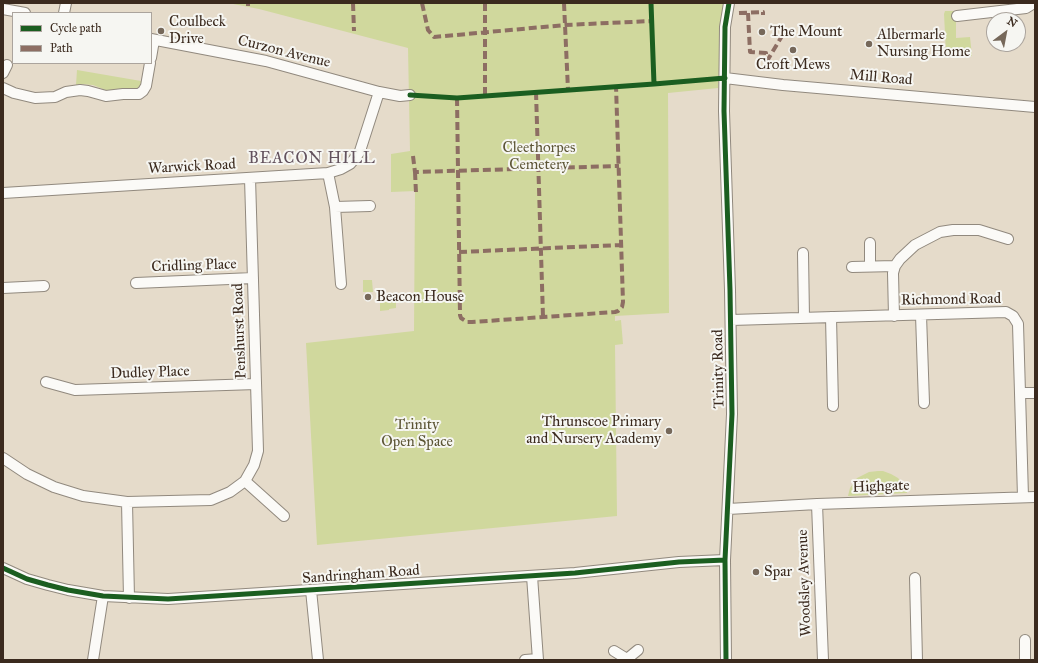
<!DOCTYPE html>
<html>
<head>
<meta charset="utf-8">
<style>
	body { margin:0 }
	#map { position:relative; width:1038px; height:663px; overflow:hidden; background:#e5dbca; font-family:"IM FELL Great Primer",serif }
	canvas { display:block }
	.frame { position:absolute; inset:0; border:4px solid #3b2a1e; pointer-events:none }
	.legend { position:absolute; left:12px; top:12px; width:140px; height:52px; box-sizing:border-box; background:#f6f6f2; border:1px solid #aba49d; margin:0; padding:5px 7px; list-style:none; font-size:12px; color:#3b2a1e }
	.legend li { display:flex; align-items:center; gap:8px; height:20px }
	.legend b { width:20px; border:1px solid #aba49d }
	.north { position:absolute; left:986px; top:12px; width:40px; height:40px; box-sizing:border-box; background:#f6f6f2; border:1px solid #aba49d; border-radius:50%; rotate:32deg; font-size:11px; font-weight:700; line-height:16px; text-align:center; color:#3b2a1e }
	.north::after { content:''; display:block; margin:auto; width:14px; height:18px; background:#76685a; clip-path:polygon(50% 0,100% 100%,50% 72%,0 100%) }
</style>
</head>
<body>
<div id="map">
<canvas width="1038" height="663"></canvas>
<div class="frame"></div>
<ul class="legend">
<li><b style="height:5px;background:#1b5e20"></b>Cycle path</li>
<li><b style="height:5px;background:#8d6e63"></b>Path</li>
</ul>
<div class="north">N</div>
</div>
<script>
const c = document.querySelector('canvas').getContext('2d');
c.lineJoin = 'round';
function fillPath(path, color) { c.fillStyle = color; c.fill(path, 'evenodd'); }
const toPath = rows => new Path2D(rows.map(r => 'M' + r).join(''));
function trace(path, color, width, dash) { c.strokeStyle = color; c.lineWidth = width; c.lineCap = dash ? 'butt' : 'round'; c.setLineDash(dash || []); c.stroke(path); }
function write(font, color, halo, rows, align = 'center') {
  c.font = font + ' "IM FELL Great Primer",serif'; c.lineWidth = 4; c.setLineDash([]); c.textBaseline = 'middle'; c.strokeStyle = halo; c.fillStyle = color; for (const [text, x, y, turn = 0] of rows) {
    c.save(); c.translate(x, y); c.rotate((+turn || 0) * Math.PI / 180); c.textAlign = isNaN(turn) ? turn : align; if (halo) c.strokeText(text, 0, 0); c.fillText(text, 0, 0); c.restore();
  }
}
fillPath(toPath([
	[228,3,723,3,718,88,668,93,669,313,615,316,615,321,621,320,623,344,615,345,617,516,317,545,306,343,414,331,415,191,391,192,391,154,410,151,408,48,259,9],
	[945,11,956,11,956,38,970,37,972,56,948,57,946,53,944,14],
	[77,70,141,81,140,88,136,90,127,89,108,91,93,85,82,84,76,85],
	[363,280,372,280,373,292,363,292],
	[380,299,396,300,396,308,389,309,389,310,380,311],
	[878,471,883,471,891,474,898,478,906,488,907,493,848,496,850,488,857,478,869,472]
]), '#d0d89d');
const minor = toPath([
	[3,9,25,13],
	[64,13,66,3],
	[957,16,1026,8,1034,3],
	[151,39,266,61,379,92,400,96,410,95],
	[151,58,154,40],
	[3,73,7,65],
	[725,78,783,85,1035,107],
	[3,88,14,93,35,98,55,97,66,92,80,90,88,91,106,96,123,94,139,94,143,91,146,86,150,63],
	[328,173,335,207,341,284],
	[3,193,328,173,341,169,350,164,356,157,360,151,379,92],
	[335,207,370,206],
	[870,243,870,266],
	[803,253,804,318],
	[852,267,895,266],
	[136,283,253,278],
	[3,288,44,286],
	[921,315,924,403],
	[894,316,893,273,895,266,900,259,915,245,940,232,953,230,979,230,1008,239],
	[831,317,833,406],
	[731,320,1006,312,1013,316,1018,324,1023,497],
	[46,382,75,390,256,384],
	[1020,393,1035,393],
	[3,458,27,474,54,487,83,496,127,502,211,500,230,492,245,481,254,465,258,451,250,178],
	[245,481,284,516],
	[127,502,129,598],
	[817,504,823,660],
	[728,509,817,504,1035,497],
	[3,568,27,579,48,585,68,590,103,596,168,599,575,573,679,562,725,560],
	[532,576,538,660],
	[915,578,917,660],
	[311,590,318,660],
	[1025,640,1025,660],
	[614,651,627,659,638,650],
	[93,660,103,596],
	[525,660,538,659],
	[726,660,725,560,732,414,730,290,724,111,725,27,729,3]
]);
trace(minor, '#91897e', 12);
trace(minor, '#fbfaf7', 10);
trace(toPath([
	[353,3,354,31],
	[422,3,428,30,434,37,565,25,652,21],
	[564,3,568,90],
	[248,6,248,3],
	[739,13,763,12,763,15],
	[748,13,750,52,766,53,766,61],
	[766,61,767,61,782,36],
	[536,92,543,317],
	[485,95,485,3],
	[457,98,460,315,461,318,467,322,472,322,615,312,618,311,622,307,623,302,616,86],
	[413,156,415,172,619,166],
	[415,172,416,193],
	[459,252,621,245]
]), '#8d6e63', 4, [8, 4]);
trace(toPath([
	[651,3,654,84,725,78],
	[410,95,457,98,654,84],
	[3,568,27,579,48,585,68,590,103,596,168,599,575,573,679,562,725,560],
	[726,660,725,560,732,414,730,290,724,111,725,27,729,3]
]), '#1b5e20', 5);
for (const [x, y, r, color] of [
	[161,31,4,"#76685a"],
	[762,32,4,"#76685a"],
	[869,44,4,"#76685a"],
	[793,50,4,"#76685a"],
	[368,297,4,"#76685a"],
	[669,431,4,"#76685a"],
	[756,572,4,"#76685a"]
]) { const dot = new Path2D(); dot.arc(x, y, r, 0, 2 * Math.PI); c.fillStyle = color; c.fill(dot); trace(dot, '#f6f6f2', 1.5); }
write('15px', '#3b2a1e', '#f6f6f2', [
	["Coulbeck",169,22],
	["Drive",169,39],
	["The Mount",770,32],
	["Albermarle",877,35],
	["Nursing Home",877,52],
	["Croft Mews",793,65,"center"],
	["Beacon House",376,297],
	["Thrunscoe Primary",661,422,"right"],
	["and Nursery Academy",661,439,"right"],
	["Spar",764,572]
], 'left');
write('15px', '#3b2a1e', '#f6f6f2', [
	["Curzon Avenue",284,52,14],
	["Mill Road",881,78,5],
	["Warwick Road",192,167,-3],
	["Cridling Place",194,266,-2],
	["Richmond Road",951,300,-1],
	["Penshurst Road",240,331,-92],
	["Trinity Road",719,369,-91],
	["Dudley Place",150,373,-2],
	["Highgate",881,487,-2],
	["Sandringham Road",361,575,-4],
	["Woodsley Avenue",805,583,-92]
]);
write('15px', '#5c5535', '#f6f6f2', [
	["Cleethorpes",539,148],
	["Cemetery",539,165],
	["Trinity",417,425],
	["Open Space",417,442]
]);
c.letterSpacing = '1px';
write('16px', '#63525d', '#f6f6f2', [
	["BEACON HILL",312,159]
]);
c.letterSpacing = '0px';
</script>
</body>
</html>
